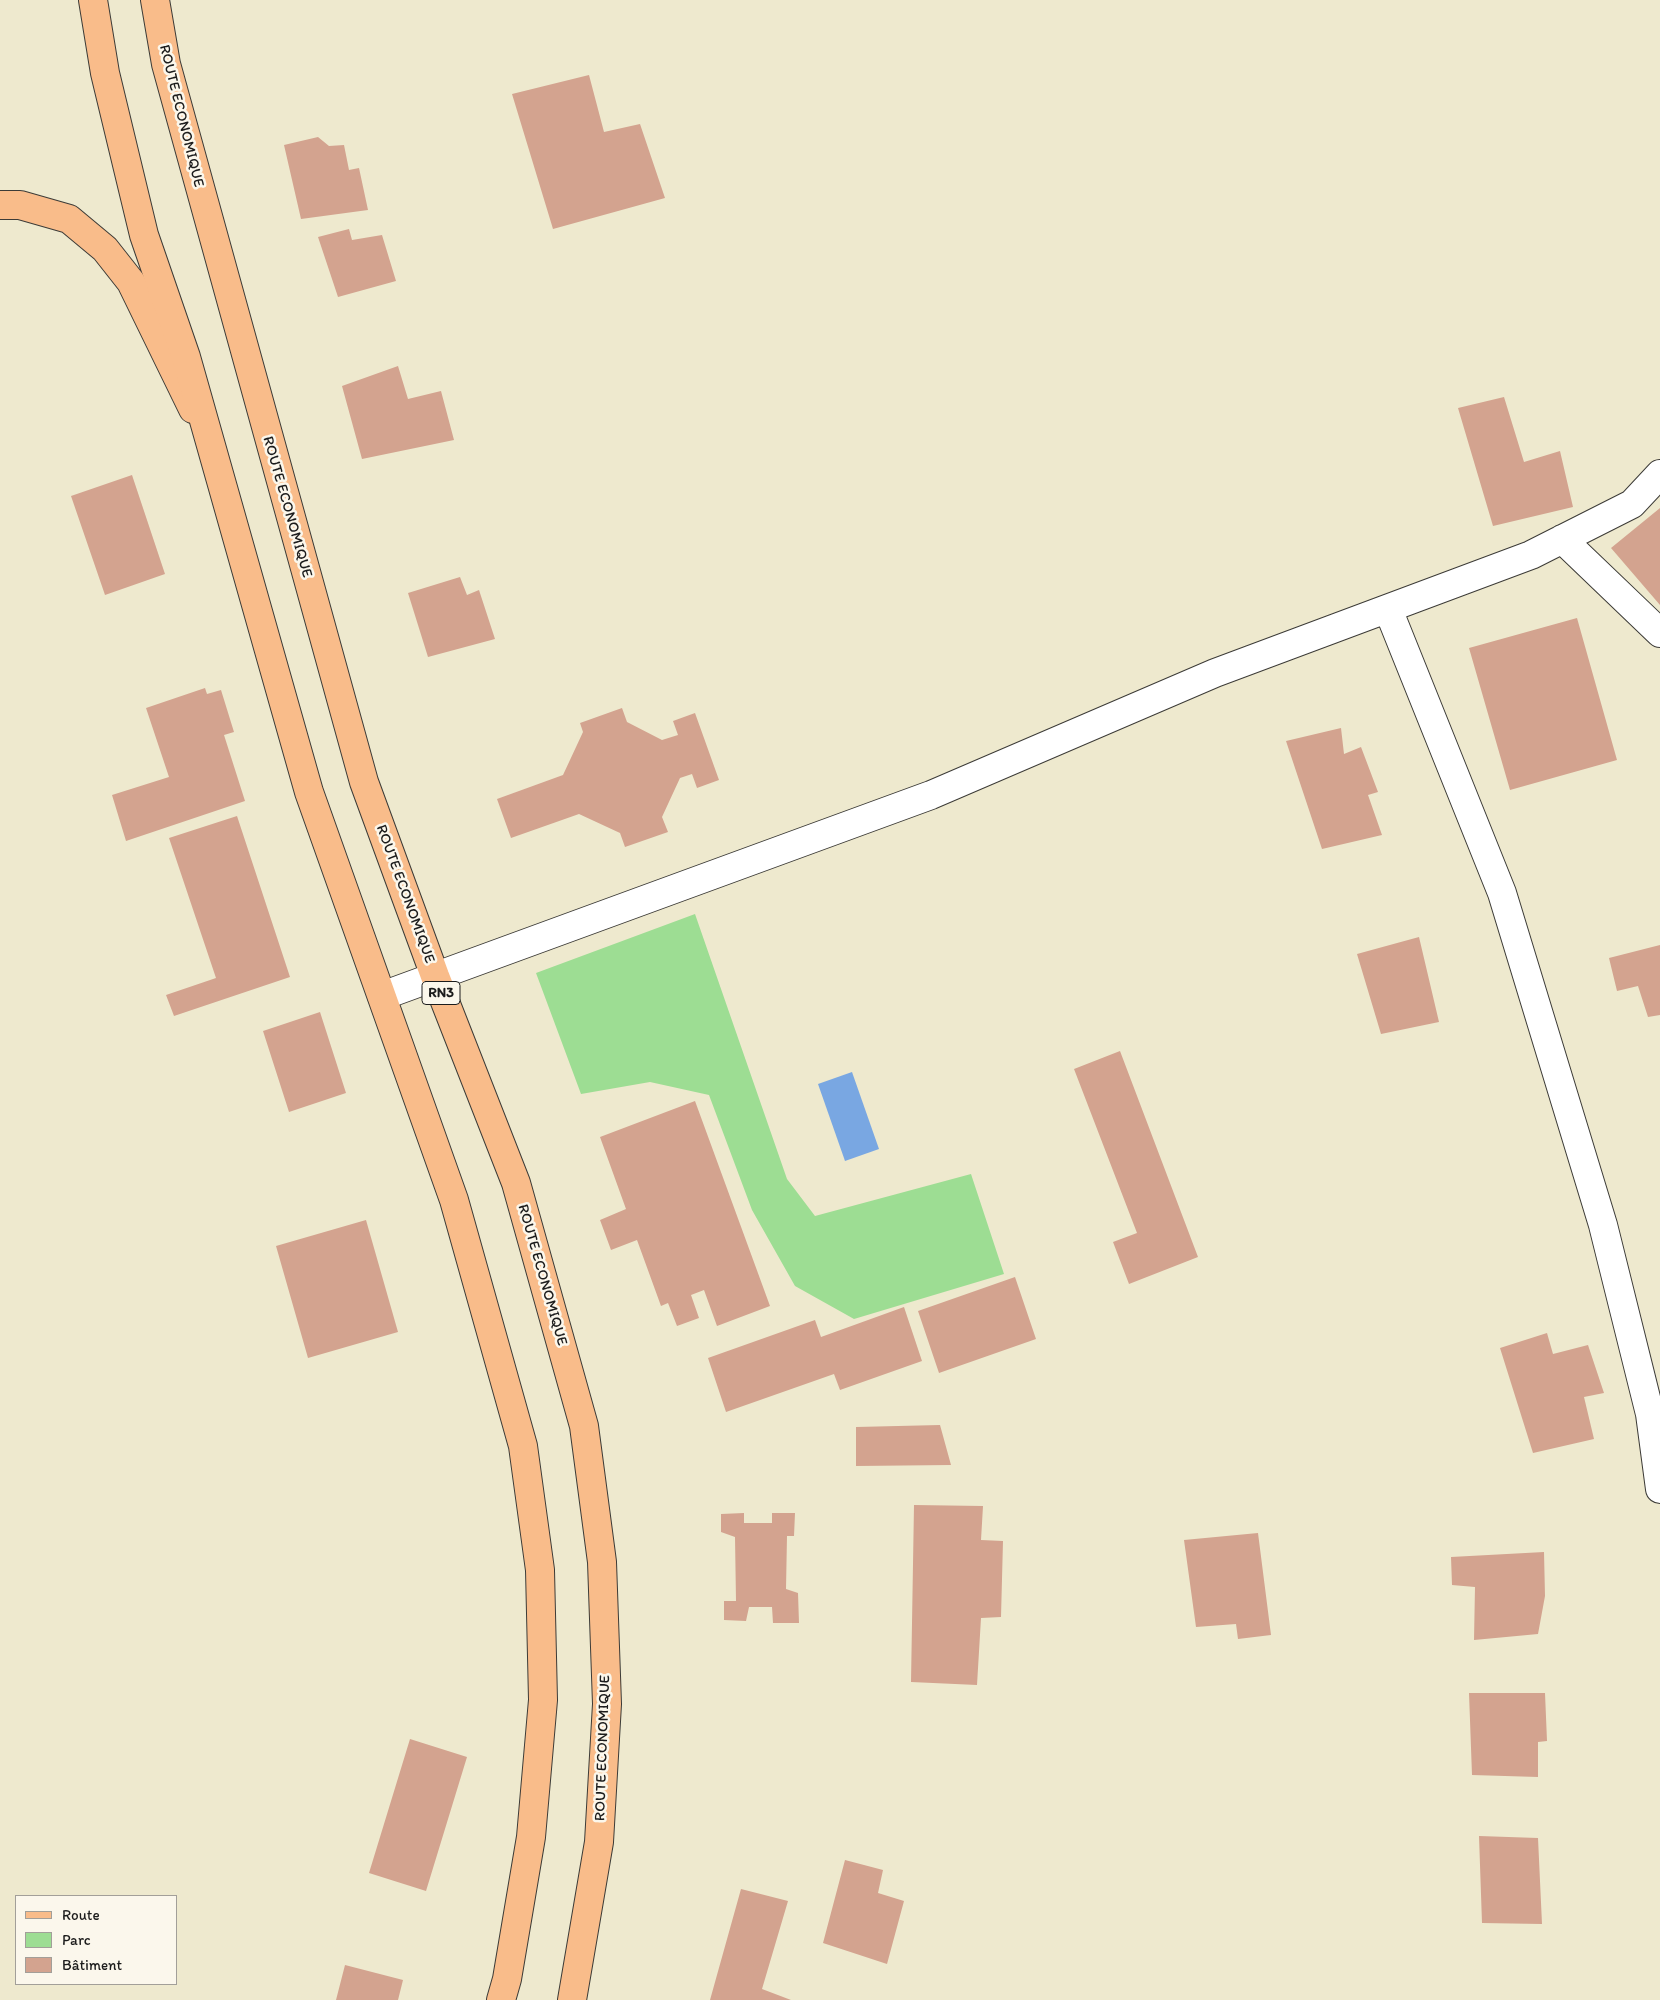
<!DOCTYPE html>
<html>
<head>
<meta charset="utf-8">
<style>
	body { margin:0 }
	#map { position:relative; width:1660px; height:2000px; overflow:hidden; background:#eee9ce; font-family:Itim,sans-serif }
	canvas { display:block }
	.legend { position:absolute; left:15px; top:1895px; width:162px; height:90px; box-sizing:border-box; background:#fbf7ec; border:1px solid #a29f99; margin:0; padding:6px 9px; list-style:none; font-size:15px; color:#1c1c1c }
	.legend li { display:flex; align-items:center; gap:10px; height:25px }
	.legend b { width:25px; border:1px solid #a29f99 }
</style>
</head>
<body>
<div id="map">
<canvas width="1660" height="2000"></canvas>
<ul class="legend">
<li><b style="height:6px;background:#f9bc8a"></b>Route</li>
<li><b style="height:14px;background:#9ddd93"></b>Parc</li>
<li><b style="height:14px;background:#d3a38f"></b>Bâtiment</li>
</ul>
</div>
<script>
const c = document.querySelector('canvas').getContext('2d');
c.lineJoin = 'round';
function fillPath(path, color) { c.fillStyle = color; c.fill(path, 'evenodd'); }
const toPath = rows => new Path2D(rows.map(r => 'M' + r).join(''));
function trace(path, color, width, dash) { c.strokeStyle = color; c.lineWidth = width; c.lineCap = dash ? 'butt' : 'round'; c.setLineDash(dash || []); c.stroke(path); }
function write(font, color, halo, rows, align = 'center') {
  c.font = font + ' Itim,sans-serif'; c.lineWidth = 5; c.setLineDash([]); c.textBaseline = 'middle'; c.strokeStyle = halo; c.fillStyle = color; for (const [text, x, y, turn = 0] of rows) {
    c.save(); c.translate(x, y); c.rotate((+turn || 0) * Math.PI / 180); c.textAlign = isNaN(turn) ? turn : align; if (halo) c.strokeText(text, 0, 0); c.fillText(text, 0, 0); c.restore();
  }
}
fillPath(toPath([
	[695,914,787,1179,815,1216,971,1174,1004,1274,854,1319,795,1286,752,1210,709,1095,650,1082,581,1094,536,973]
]), '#9ddd93');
fillPath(toPath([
	[852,1072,879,1149,845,1161,818,1084]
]), '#79a7e2');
fillPath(toPath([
	[589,75,604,132,640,124,665,198,553,229,512,94],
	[318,137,329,146,344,145,349,170,359,168,368,210,301,219,284,145],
	[349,229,352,240,382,235,396,281,338,297,318,237],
	[398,366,408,399,441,391,454,440,362,459,342,386],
	[1504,397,1524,462,1560,451,1573,507,1493,526,1458,408],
	[132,475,165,574,105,595,71,496],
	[1660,508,1660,605,1611,548],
	[460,577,467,595,479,590,495,639,428,657,408,593],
	[1577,618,1617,760,1510,790,1469,648],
	[205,688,207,694,221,690,234,732,224,735,245,801,126,841,112,795,169,777,146,708],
	[622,708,627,722,662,740,678,735,673,721,695,713,719,780,697,788,692,774,680,778,662,817,668,832,625,847,620,833,579,814,511,838,497,799,563,775,583,732,580,723],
	[1341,728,1344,754,1361,747,1378,792,1368,795,1382,835,1322,849,1286,741],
	[237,816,290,977,174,1016,166,995,216,978,169,838],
	[1419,937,1439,1022,1381,1034,1357,954],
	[1660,945,1660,1015,1648,1017,1638,986,1617,991,1609,958],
	[320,1012,346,1093,289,1112,263,1031],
	[1120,1051,1198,1257,1129,1284,1113,1242,1137,1233,1074,1069],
	[695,1101,770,1306,717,1326,704,1290,691,1295,699,1318,677,1326,668,1303,661,1306,637,1240,611,1250,600,1220,626,1209,600,1137],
	[366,1220,398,1332,308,1358,276,1246],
	[1015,1277,1036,1339,939,1373,918,1311],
	[904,1307,922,1361,840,1390,834,1374,726,1412,708,1358,815,1320,821,1337],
	[1547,1333,1553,1354,1588,1345,1604,1393,1584,1397,1594,1439,1533,1453,1500,1348],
	[940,1425,951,1465,856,1466,856,1427],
	[914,1505,983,1506,981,1540,1003,1541,1001,1617,981,1618,977,1685,911,1682],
	[744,1513,744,1523,772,1523,772,1513,795,1513,794,1536,787,1536,786,1589,798,1593,799,1623,773,1623,772,1607,749,1607,746,1621,724,1620,724,1601,736,1601,735,1537,721,1532,721,1514],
	[1258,1533,1271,1635,1238,1639,1236,1624,1196,1627,1184,1540],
	[1544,1552,1545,1596,1538,1634,1474,1640,1475,1587,1452,1585,1451,1557],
	[1469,1693,1545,1693,1547,1741,1538,1742,1538,1777,1472,1775],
	[410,1739,467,1757,426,1891,369,1873],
	[1479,1836,1538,1838,1542,1924,1482,1923],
	[845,1860,883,1870,878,1893,904,1901,887,1964,823,1943],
	[741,1889,788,1901,762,1989,791,2000,710,2000],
	[345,1965,403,1980,398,2000,336,2000]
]), '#d3a38f');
const street = toPath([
	[1562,539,1660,633],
	[1388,609,1502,893,1603,1225,1650,1414,1660,1489],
	[382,996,931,795,1215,673,1531,555,1632,504,1660,474]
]);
const primary = toPath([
	[0,205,20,205,69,219,105,249,131,282,193,409]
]);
const highway = toPath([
	[93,0,105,73,144,235,186,357,309,792,454,1200,523,1446,540,1570,543,1700,531,1837,507,1979,501,2000],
	[155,0,166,64,364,782,435,976,516,1183,584,1426,602,1562,607,1704,599,1842,572,2000]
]);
trace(street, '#3c3b37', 30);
trace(primary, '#3c3b37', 30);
trace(highway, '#3c3b37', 30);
trace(street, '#fff', 28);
trace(primary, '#f9bc8a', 28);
trace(highway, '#f9bc8a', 28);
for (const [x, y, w] of [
	[441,993,38]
]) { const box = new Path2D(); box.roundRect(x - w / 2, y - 11.5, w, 23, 4); c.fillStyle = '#fbf7ec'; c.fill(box); trace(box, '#1c1c1c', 1); }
write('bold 14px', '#1c1c1c', null, [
	["RN3",441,993]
]);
write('15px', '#1c1c1c', '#fbf7ec', [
	["ROUTE ECONOMIQUE",181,116,76],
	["ROUTE ECONOMIQUE",287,507,74],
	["ROUTE ECONOMIQUE",405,894,70],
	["ROUTE ECONOMIQUE",542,1275,74],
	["ROUTE ECONOMIQUE",603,1748,-88]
]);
</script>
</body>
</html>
